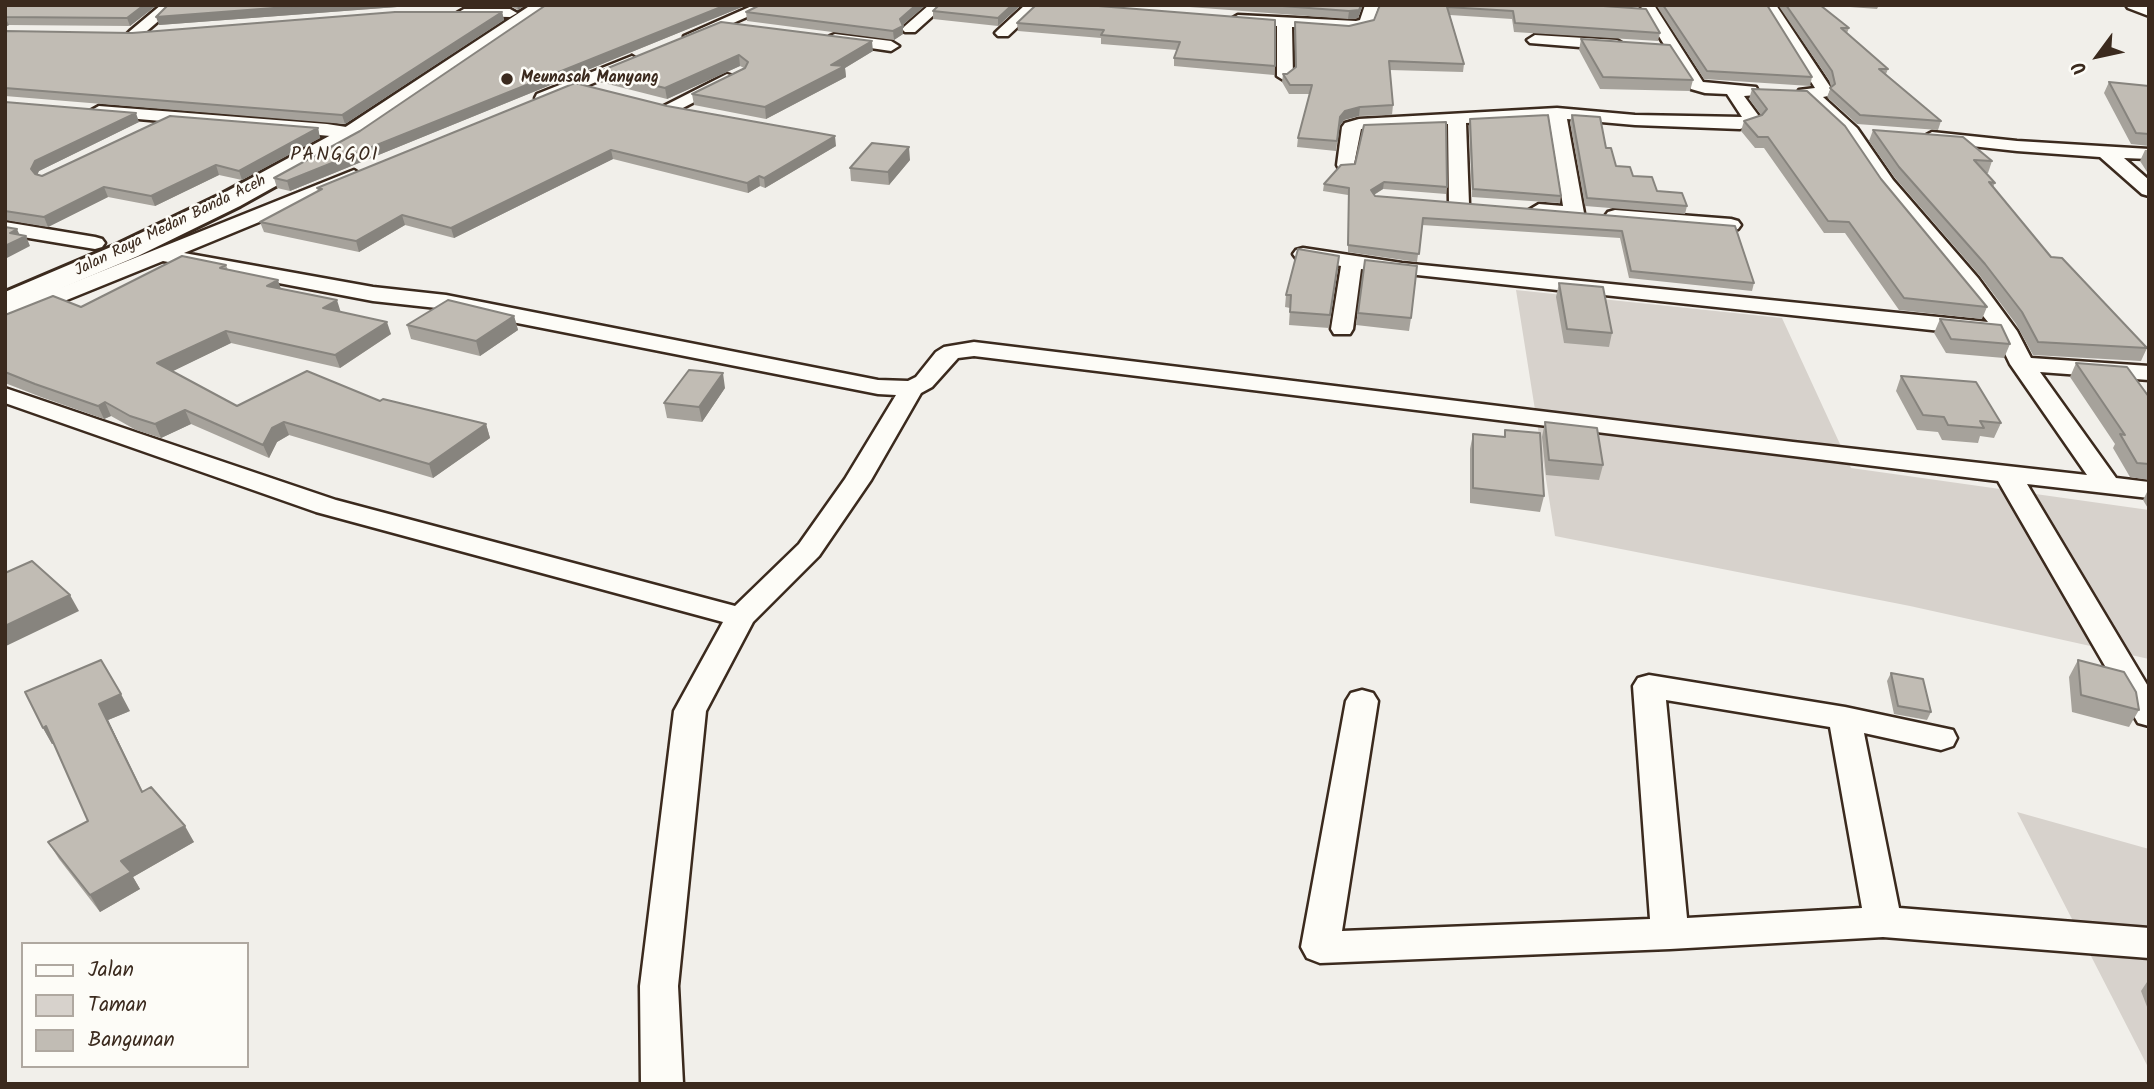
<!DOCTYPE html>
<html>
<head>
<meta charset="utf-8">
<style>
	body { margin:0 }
	#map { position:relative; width:2154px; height:1089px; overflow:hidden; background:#f1efea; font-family:Kalam,sans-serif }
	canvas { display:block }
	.frame { position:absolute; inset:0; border:7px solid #3b2a1e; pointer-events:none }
	.legend { position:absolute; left:21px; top:942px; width:228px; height:126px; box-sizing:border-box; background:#fdfcf7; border:2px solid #afa8a0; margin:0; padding:9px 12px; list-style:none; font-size:21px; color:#3b2a1e }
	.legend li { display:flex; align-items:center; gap:14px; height:35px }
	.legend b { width:35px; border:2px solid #afa8a0 }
	.north { position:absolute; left:2063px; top:21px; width:70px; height:70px; -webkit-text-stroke:5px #fdfcf7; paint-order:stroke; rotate:237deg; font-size:19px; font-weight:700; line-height:28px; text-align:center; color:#3b2a1e }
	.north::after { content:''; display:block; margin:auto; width:24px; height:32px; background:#3b2a1e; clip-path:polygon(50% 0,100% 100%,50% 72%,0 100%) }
</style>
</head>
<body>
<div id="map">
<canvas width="2154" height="1089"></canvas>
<div class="frame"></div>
<ul class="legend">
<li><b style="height:9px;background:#fdfcf7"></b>Jalan</li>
<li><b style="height:19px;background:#d7d2cc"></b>Taman</li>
<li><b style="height:19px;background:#c1bcb4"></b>Bangunan</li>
</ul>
<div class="north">U</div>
</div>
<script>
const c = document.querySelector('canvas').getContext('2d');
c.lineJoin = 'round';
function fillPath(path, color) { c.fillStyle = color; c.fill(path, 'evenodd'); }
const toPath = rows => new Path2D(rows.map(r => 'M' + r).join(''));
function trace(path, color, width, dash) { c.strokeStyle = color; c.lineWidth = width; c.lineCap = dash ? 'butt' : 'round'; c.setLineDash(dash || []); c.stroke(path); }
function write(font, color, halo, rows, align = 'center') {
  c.font = font + ' Kalam,sans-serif'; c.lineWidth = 5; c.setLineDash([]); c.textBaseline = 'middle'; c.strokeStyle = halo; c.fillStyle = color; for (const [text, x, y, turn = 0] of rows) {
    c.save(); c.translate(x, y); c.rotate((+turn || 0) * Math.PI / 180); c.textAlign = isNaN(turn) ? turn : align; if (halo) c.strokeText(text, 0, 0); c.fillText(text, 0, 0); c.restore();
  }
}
fillPath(toPath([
	[1516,290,1782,318,1851,468,2149,510,2149,659,1910,606,1555,536],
	[2017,812,2149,849,2149,1069]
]), '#d7d2cc');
const street = toPath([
	[161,5,177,5,140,37,130,37,127,34,130,31,161,5],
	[754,5,774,5,697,39,692,41,684,36,754,5],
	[929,5,945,5,915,32,905,32,902,29,905,26,929,5],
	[1025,5,1041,5,1008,36,998,36,995,33,998,30,1025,5],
	[1365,5,1379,5,1372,26,1362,29,1292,27,1293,76,1285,81,1277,76,1277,26,1238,23,1231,19,1238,15,1356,21,1360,20,1365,5],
	[1640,5,1654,5,1703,82,1756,87,1758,91,1756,95,1744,96,1761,119,1758,123,1740,129,1635,125,1567,119,1584,213,1581,217,1574,219,1539,216,1529,210,1539,204,1563,206,1549,119,1466,123,1469,204,1459,210,1449,204,1448,124,1361,129,1353,169,1339,169,1337,165,1342,127,1345,123,1359,119,1557,108,1635,115,1742,117,1727,94,1705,93,1691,89,1640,5],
	[1762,5,1776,5,1831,88,1828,96,1823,97,1857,128,1893,180,1978,278,2017,331,2031,358,2149,366,2149,380,2040,372,2116,478,2149,482,2149,498,2027,484,2149,688,2149,726,2138,723,1998,481,974,356,958,358,932,387,921,393,871,480,819,556,753,622,706,711,678,986,683,1084,641,1084,640,986,674,711,723,622,316,512,5,403,5,388,336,500,735,606,799,544,845,479,896,395,878,394,446,309,373,301,163,261,5,325,5,310,354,170,363,176,361,180,184,253,373,287,446,295,878,380,908,381,916,377,936,352,944,347,974,342,1793,442,2087,475,2010,364,1997,337,1361,269,1353,329,1350,334,1334,334,1331,329,1341,266,1296,258,1293,254,1296,250,1303,248,1402,263,1988,322,1879,188,1844,135,1806,99,1799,98,1797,94,1799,90,1815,88,1762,5],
	[2126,5,2149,7,2149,16,2128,8,2126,5],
	[464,9,510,9,517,13,510,17,459,16,457,13,464,9],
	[835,34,891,41,899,46,891,51,830,42,827,39,830,36,835,34],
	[1535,35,1617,40,1625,45,1617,50,1530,43,1527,40,1535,35],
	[632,56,640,61,638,64,549,102,543,103,535,98,537,94,632,56],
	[727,74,733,76,735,79,733,82,675,112,669,113,660,108,727,74],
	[99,106,327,124,359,129,362,133,353,138,93,115,90,111,99,106],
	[1932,132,2017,141,2149,149,2149,159,2124,158,2149,180,2149,196,2142,194,2100,157,2017,151,1926,141,1923,137,1932,132],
	[1615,210,1731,219,1738,221,1741,225,1738,229,1731,231,1608,220,1605,216,1608,212,1615,210],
	[5,222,95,237,102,239,105,243,102,247,95,249,5,234,5,222],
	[1649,675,1845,707,1953,730,1957,738,1953,746,1941,750,1864,733,1899,908,2149,928,2149,958,1883,937,1670,949,1320,963,1307,958,1301,947,1346,701,1351,693,1362,690,1373,693,1378,701,1342,931,1650,919,1633,686,1638,678,1649,675],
	[1666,700,1830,727,1862,908,1687,918,1666,700]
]);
const highway = toPath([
	[531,5,555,5,362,138,240,206,138,256,5,312,5,292,118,244,222,194,344,128,531,5]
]);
trace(street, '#3b2a1e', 5);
trace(highway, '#3b2a1e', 6);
fillPath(street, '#fdfcf7');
fillPath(highway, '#fdfcf7');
fillPath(toPath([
	[5,5,157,5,130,26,9,25,5,27],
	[168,5,526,5,518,10,510,6,397,7,159,25],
	[546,5,747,5,290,191,277,188,274,178,360,131],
	[760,5,926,5,903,25,903,34,894,40,747,21,746,12],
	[1021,5,998,26,933,19,933,11],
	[1036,5,1275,66,1274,75,1174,66,1174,58,1177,50,1101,44,1101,38,1018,31,1017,23],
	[1163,5,1363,5,1358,18,1348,19],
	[1380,5,1589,5,1660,33,1658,41,1514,32,1512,19,1450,15,1464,64,1463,72,1390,70,1393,105,1392,115,1359,116,1344,120,1339,127,1336,151,1297,147,1298,138,1310,94,1289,94,1282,82,1283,74,1287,74,1295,68,1295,22,1349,26,1374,20],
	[1656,5,1767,5,1812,77,1810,86,1704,79],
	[1778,5,1820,5,1849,28,1847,33,1888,69,1886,74,1941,121,1938,130,1857,124,1827,97,1831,87,1829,80],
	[1823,5,1879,5,1877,9],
	[502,12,504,20,345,124,5,96,5,31,132,33],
	[721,22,873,51,845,68,846,77,766,119,694,105,692,94,744,68,740,66,667,99,600,82,598,72],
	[1581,39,1693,80,1690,91,1600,89,1579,50],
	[2109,82,2149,86,2149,146,2131,144,2104,93],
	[1752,89,1881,179,1987,307,1982,319,1899,310,1845,233,1824,233,1764,148,1755,148,1741,131,1744,121,1761,115,1749,99],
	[5,102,139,122,39,171,37,174,42,176,318,128,320,138,242,180,219,175,155,206,108,197,48,227,5,220],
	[667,106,836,146,765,188,760,186,748,193,613,159,454,238,405,225,359,252,264,232,260,222,318,191,317,188],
	[1572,115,1606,148,1616,166,1657,191,1687,206,1685,214,1585,206,1570,122],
	[1470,119,1561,196,1560,203,1472,197,1469,125],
	[1873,130,1992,161,1988,173,1986,173,1995,183,1993,187,2051,257,2147,348,2141,361,2033,355,2016,324,1980,276,1895,178,1869,141],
	[2145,150,2149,150,2149,175,2140,161],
	[910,160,889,185,851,181,850,168],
	[1355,164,1447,187,1446,194,1383,189,1374,195,1375,196,1735,226,1754,283,1752,291,1629,278,1620,238,1422,225,1417,262,1348,252,1348,195,1323,191,1324,184],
	[1365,260,1411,318,1409,331,1356,325],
	[226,265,228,270,341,312,391,334,340,368,231,343,172,371,237,406,380,401,486,424,490,438,433,478,289,435,277,442,269,458,191,424,161,438,136,430,111,416,104,419,41,397,5,383,5,315,81,307],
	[1338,268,1329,328,1289,325,1290,308,1285,307,1286,295],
	[1559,283,1612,333,1609,347,1564,343,1556,297],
	[514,316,518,330,480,356,411,339,407,325],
	[1940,319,2010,344,2004,358,1946,353,1934,333],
	[2076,363,2149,397,2149,480,2130,477,2113,448,2115,444,2070,377],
	[1901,376,2001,423,1994,438,1980,436,1978,443,1942,440,1938,432,1917,430,1896,391],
	[725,388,702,422,667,418,664,403],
	[1545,422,1603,465,1599,480,1546,475,1542,437],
	[1505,430,1544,496,1540,512,1470,503,1470,449,1473,434,1504,437],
	[2149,488,2149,510,2143,500],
	[2078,660,2139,710,2129,727,2072,712,2069,677],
	[1891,673,1931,712,1927,720,1894,714,1887,681],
	[130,711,108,720,142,792,194,842,133,877,140,889,100,912,59,859,48,842,88,821,54,744,52,744,43,728],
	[2147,982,2149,983,2149,1012,2141,991]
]), '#a6a29b');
fillPath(toPath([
	[144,5,157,5,130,26,127,18],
	[313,5,396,5,397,7,159,25,156,17],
	[517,5,526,5,518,10],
	[726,5,747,5,290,191,287,181],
	[916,5,926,5,900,27,900,19],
	[1012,5,1021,5,998,26,998,18],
	[1361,5,1363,5,1358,18,1348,19,1349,11],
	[502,12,504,20,345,124,342,115],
	[5,17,9,25,5,27],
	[903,26,903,34,894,40,893,31],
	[872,41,873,51,845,68,846,77,766,119,765,107,831,65],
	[739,55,740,66,667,99,665,88],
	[1360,107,1359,116,1344,120,1339,127,1336,151,1340,117,1345,111],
	[136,113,139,122,39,171,36,178,31,169,35,161],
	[318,128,320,138,242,180,239,171],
	[835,136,836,146,765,188,764,178],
	[909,147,910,160,889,185,888,172],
	[611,150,613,159,454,238,451,228],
	[216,165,219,175,155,206,151,196],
	[759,176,760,186,748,193,747,183],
	[1384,182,1383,189,1370,197,1371,190],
	[104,187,108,197,48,227,44,217],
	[402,215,405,225,359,252,356,241],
	[17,229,21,238,26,236,30,246,5,259,5,246,10,233],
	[278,280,282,292,267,286],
	[337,300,341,313,323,308],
	[514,316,518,330,480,356,476,341],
	[387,322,391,334,340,368,335,355],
	[226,331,231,343,163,376,157,363],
	[723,373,725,388,702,422,699,407],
	[105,402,111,416,104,419,98,406],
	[185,410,191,424,161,438,155,424],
	[284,422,289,435,277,442,269,458,263,445,272,428],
	[486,424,490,438,433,478,429,464],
	[70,595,79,611,6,646,5,644,5,626],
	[121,694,130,711,108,720,151,809,99,704],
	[46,726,56,743,52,744,43,728],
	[185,826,194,842,133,877,140,889,100,912,90,895,121,861]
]), '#87847e');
const building = toPath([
	[5,5,144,5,127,18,5,17,5,5],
	[168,5,313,5,156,17,168,5],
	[546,5,726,5,287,181,274,178,360,131,546,5],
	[760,5,916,5,900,19,903,26,893,31,746,12,760,5],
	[939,5,1012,5,998,18,933,11,939,5],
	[1036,5,1086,5,1275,20,1275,66,1174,58,1180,42,1101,35,1104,30,1017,23,1036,5],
	[1269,5,1361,5,1359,10,1349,11,1269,5],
	[1380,5,1589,5,1646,9,1660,33,1515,23,1513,11,1447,7,1464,64,1389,61,1393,105,1360,107,1345,111,1340,117,1337,141,1298,138,1312,85,1290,85,1283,74,1287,74,1296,67,1295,22,1349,26,1374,20,1380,5],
	[1663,5,1767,5,1812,77,1707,71,1663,5],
	[1786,5,1820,5,1849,28,1841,28,1888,69,1879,69,1941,121,1860,115,1830,88,1835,84,1832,71,1786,5],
	[395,12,502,12,342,115,5,88,5,31,132,33,395,12],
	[721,22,872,41,831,65,845,66,765,107,692,94,745,68,748,62,739,55,665,88,598,72,721,22],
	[1581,39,1670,45,1693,80,1603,77,1581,39],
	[2109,82,2149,86,2149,134,2136,133,2109,82],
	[575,83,667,106,835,136,764,178,759,176,747,183,611,150,451,228,402,215,356,241,260,222,322,189,317,188,575,83],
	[1752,89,1807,91,1845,126,1881,179,1987,307,1904,298,1849,222,1828,221,1768,137,1758,137,1744,121,1762,115,1767,109,1752,89],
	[5,102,136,113,35,161,31,169,35,174,42,176,170,116,318,128,239,171,216,165,151,196,104,187,44,217,5,211,5,102],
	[1548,115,1561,196,1473,189,1470,119,1548,115],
	[1572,115,1600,117,1606,148,1611,148,1616,166,1630,167,1633,176,1652,177,1657,191,1682,193,1687,206,1587,198,1572,115],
	[1446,122,1447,187,1384,182,1371,190,1375,196,1735,226,1754,283,1631,271,1622,231,1423,218,1419,254,1348,245,1349,188,1324,184,1341,165,1355,164,1364,125,1446,122],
	[1873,130,1963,137,1992,161,1974,160,1995,183,1989,182,2051,257,2062,258,2147,348,2038,342,2022,312,1985,264,1899,167,1873,130],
	[872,143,909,147,888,172,850,168,872,143],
	[5,227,17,229,10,233,26,236,5,246,5,227],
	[1298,249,1339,256,1330,315,1290,312,1291,295,1286,295,1298,249],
	[182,256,226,265,220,268,278,280,267,286,337,300,323,308,387,322,335,355,226,331,157,363,237,406,307,371,380,401,383,399,486,424,429,464,284,422,272,428,263,445,185,410,155,424,130,416,105,402,98,406,35,384,5,372,5,315,53,296,81,307,182,256],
	[1365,260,1417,266,1411,318,1358,313,1365,260],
	[1559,283,1603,287,1612,333,1567,329,1559,283],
	[448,300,514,316,476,341,407,325,448,300],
	[1940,319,2001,325,2010,344,1951,339,1940,319],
	[2076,363,2127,367,2149,397,2149,464,2137,463,2120,434,2125,435,2076,363],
	[689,370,723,373,699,407,664,403,689,370],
	[1901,376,1976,382,2001,423,1980,421,1984,428,1948,425,1944,417,1923,415,1901,376],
	[1545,422,1597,428,1603,465,1549,460,1545,422],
	[1505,430,1540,433,1544,496,1473,488,1473,434,1505,437,1505,430],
	[32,561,70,595,5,626,5,573,32,561],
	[101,660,121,694,99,704,142,792,151,787,185,826,121,861,131,872,90,895,48,842,88,821,46,726,43,728,25,692,101,660],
	[2078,660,2124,672,2136,692,2139,710,2081,695,2078,660],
	[1891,673,1923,679,1931,712,1898,706,1891,673]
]);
fillPath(building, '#c1bcb4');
trace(building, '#87847e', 2);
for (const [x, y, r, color] of [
	[507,79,7,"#3b2a1e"]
]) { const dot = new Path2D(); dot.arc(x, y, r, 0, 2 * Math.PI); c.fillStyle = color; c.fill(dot); trace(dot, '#fdfcf7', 2.5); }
write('bold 16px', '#3b2a1e', '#fdfcf7', [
	["Meunasah Manyang",521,79]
], 'left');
write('16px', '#3b2a1e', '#fdfcf7', [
	["Jalan Raya Medan Banda Aceh",171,227,-26]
]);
c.letterSpacing = '2px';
write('19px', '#3b2a1e', '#fdfcf7', [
	["PANGGOI",335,157]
]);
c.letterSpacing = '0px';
</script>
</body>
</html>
